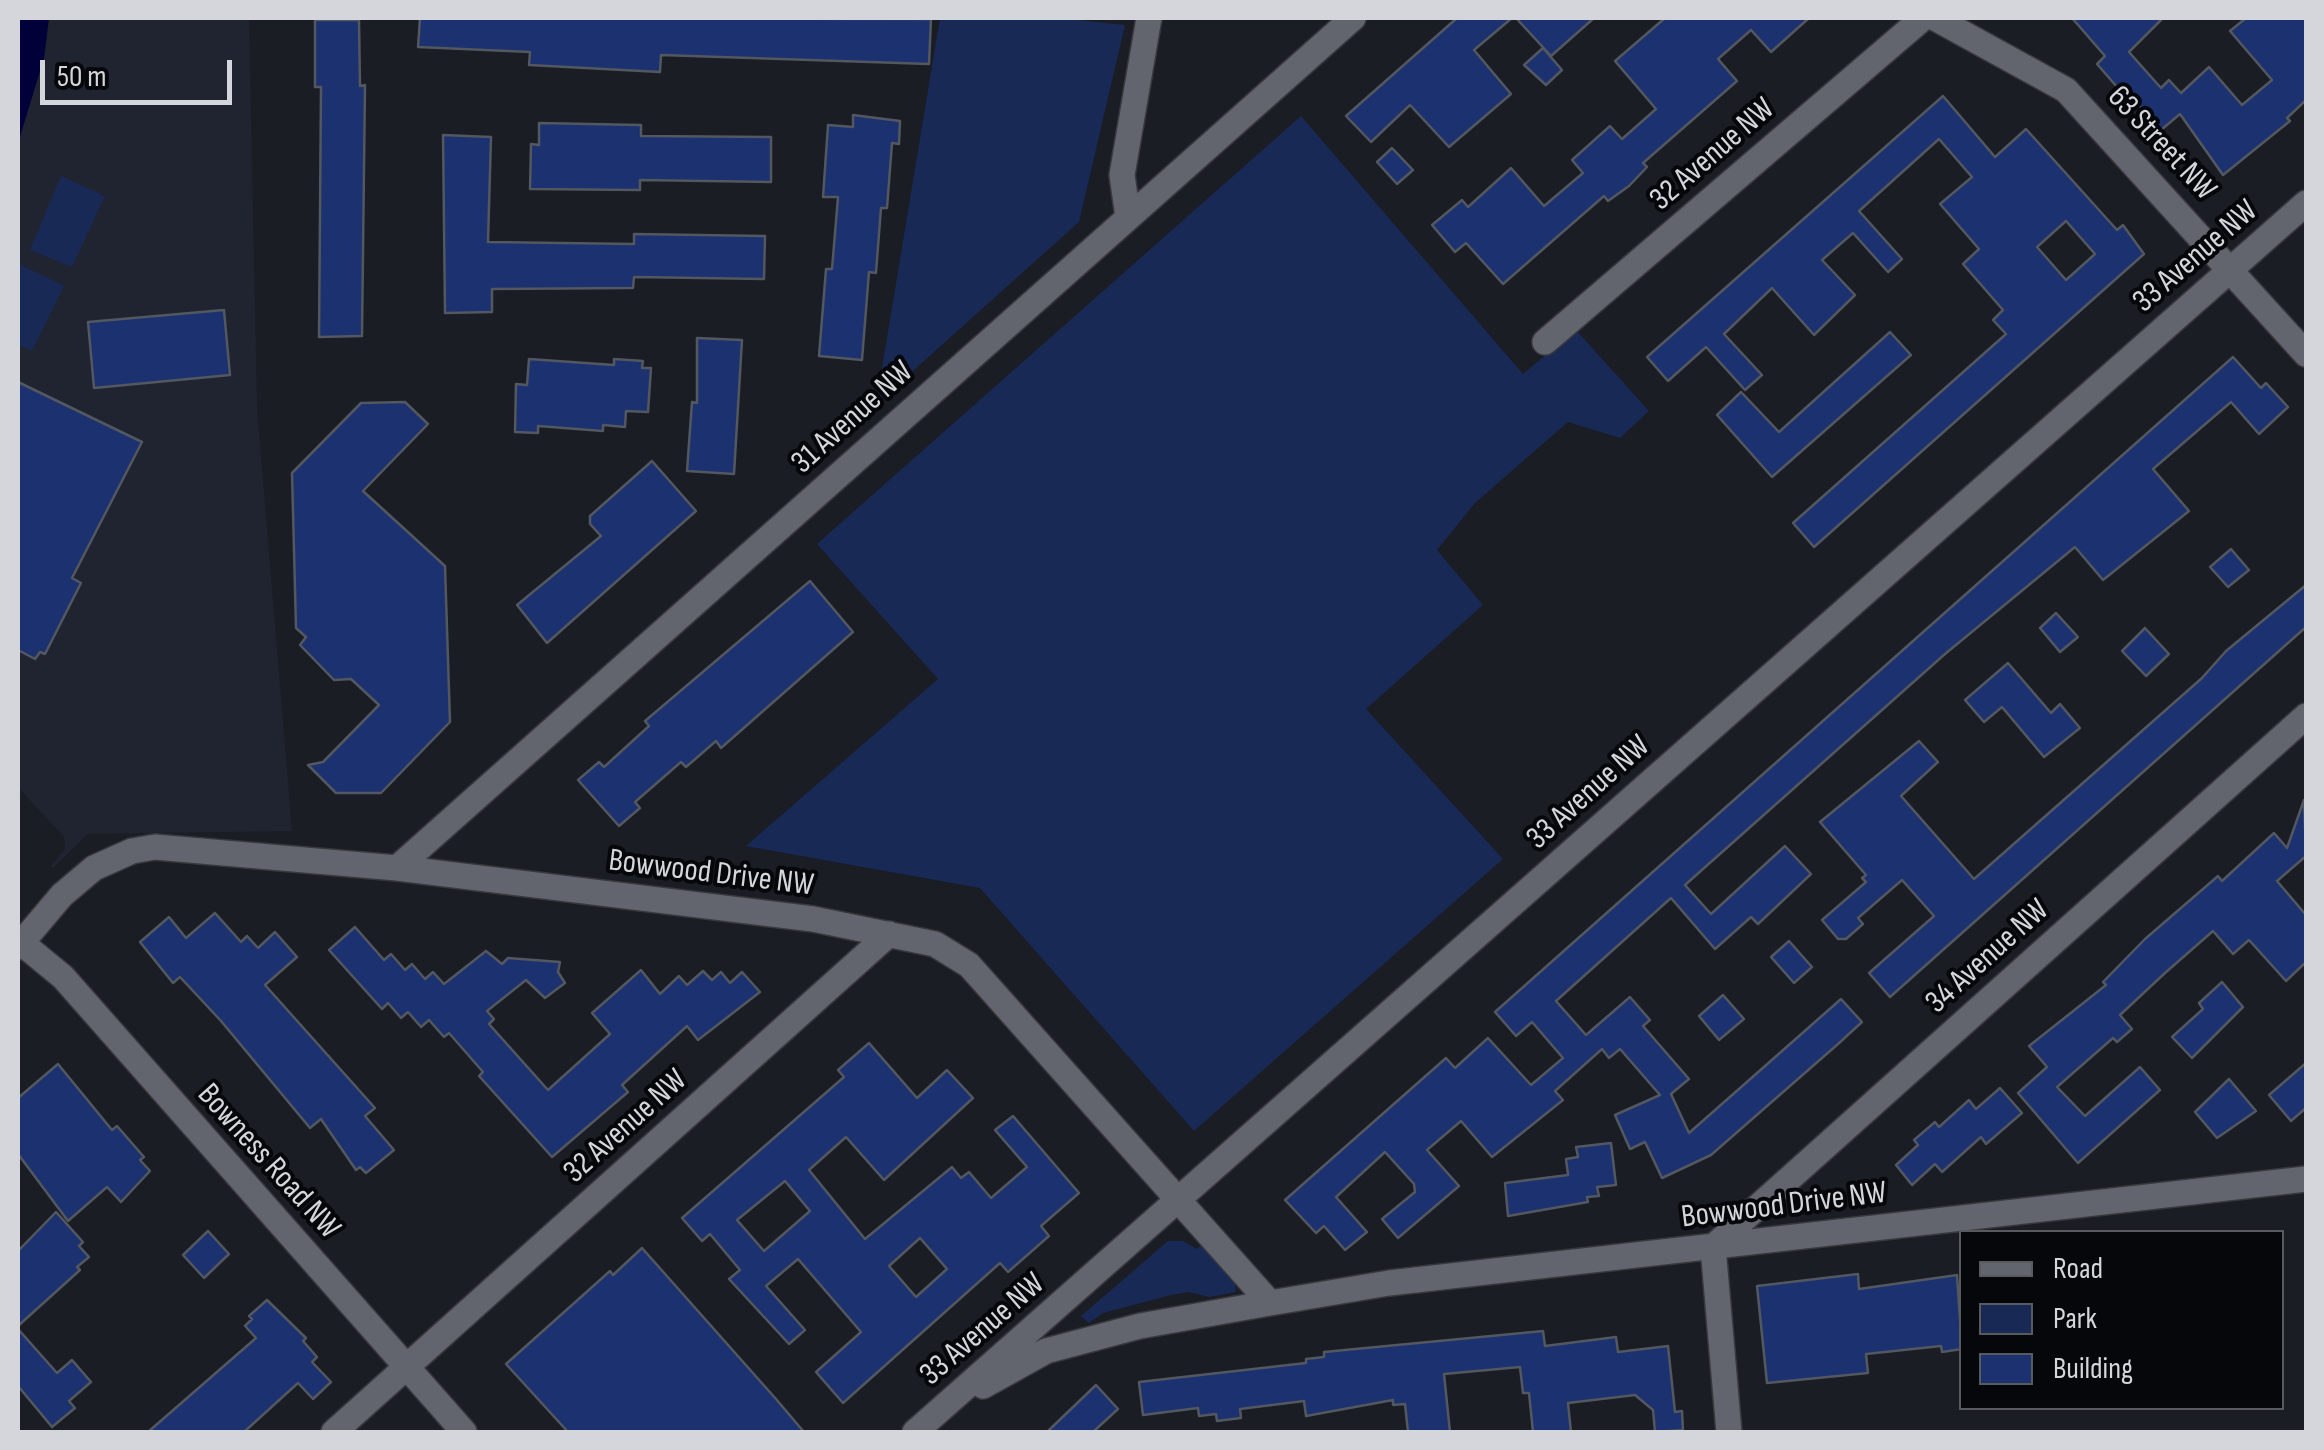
<!DOCTYPE html>
<html>
<head>
<meta charset="utf-8">
<style>
	body { margin:0 }
	#map { position:relative; width:2324px; height:1450px; overflow:hidden; background:#1a1d23; font-family:"Sofia Sans Condensed",sans-serif }
	canvas { display:block }
	.frame { position:absolute; inset:0; border:20px solid #d4d6db; pointer-events:none }
	.legend { position:absolute; left:1959px; top:1230px; width:325px; height:180px; box-sizing:border-box; background:#06070a; border:2px solid #585a5e; margin:0; padding:12px 18px; list-style:none; font-size:30px; color:#d4d6db }
	.legend li { display:flex; align-items:center; gap:20px; height:50px }
	.legend b { width:50px; border:2px solid #585a5e }
	.scale { position:absolute; left:40px; top:60px; width:192px; height:45px; box-sizing:border-box; border:5px solid #d4d6db; border-top:0; padding-left:12px; font-size:30px; line-height:35px; white-space:nowrap; color:#d4d6db; -webkit-text-stroke:8px #06070a; paint-order:stroke }
</style>
</head>
<body>
<div id="map">
<canvas width="2324" height="1450"></canvas>
<div class="frame"></div>
<ul class="legend">
<li><b style="height:12px;background:#62656d"></b>Road</li>
<li><b style="height:28px;background:#192956"></b>Park</li>
<li><b style="height:28px;background:#1c316f"></b>Building</li>
</ul>
<div class="scale">50 m</div>
</div>
<script>
const c = document.querySelector('canvas').getContext('2d');
c.lineJoin = 'round';
function fillPath(path, color) { c.fillStyle = color; c.fill(path, 'evenodd'); }
const toPath = rows => new Path2D(rows.map(r => 'M' + r).join(''));
function trace(path, color, width, dash) { c.strokeStyle = color; c.lineWidth = width; c.lineCap = dash ? 'butt' : 'round'; c.setLineDash(dash || []); c.stroke(path); }
function write(font, color, halo, rows, align = 'center') {
  c.font = font + ' "Sofia Sans Condensed",sans-serif'; c.lineWidth = 8; c.setLineDash([]); c.textBaseline = 'middle'; c.strokeStyle = halo; c.fillStyle = color; for (const [text, x, y, turn = 0] of rows) {
    c.save(); c.translate(x, y); c.rotate((+turn || 0) * Math.PI / 180); c.textAlign = isNaN(turn) ? turn : align; if (halo) c.strokeText(text, 0, 0); c.fillText(text, 0, 0); c.restore();
  }
}
fillPath(toPath([
	[49,18,249,18,257,407,292,831,88,834,54,867,50,867,65,849,64,837,18,787,18,143,44,58]
]), '#1f2430');
fillPath(toPath([
	[940,18,1060,18,1125,25,1079,222,876,404],
	[1301,116,1523,374,1576,330,1649,411,1620,438,1568,422,1475,503,1437,550,1483,605,1366,709,1503,859,1194,1131,980,888,746,846,938,679,817,544],
	[61,176,105,196,72,267,30,250],
	[19,264,64,286,32,351,18,344],
	[1168,1241,1183,1241,1197,1249,1201,1245,1235,1284,1236,1292,1209,1297,1189,1292,1171,1295,1103,1313,1089,1323,1081,1316]
]), '#192956');
fillPath(toPath([
	[18,18,49,18,44,58,18,143]
]), '#020038');
const building = toPath([
	[420,18,931,19,929,64,661,55,660,72,529,65,530,52,418,47,420,18],
	[1457,18,1512,18,1474,50,1511,94,1449,147,1410,105,1371,142,1346,116,1457,18],
	[1516,18,1594,18,1551,56,1516,18],
	[1665,18,1809,18,1771,52,1751,30,1718,59,1737,81,1643,163,1647,167,1629,186,1608,201,1604,196,1503,284,1466,243,1455,252,1432,225,1462,200,1468,207,1511,168,1544,206,1583,173,1572,160,1610,126,1622,139,1656,109,1615,61,1665,18],
	[2072,18,2163,18,2129,52,2161,88,2169,80,2181,93,2209,67,2242,105,2272,80,2230,31,2246,18,2306,18,2306,100,2287,118,2290,121,2223,175,2180,114,2161,130,2120,84,2117,87,2097,64,2105,56,2072,18],
	[315,20,359,20,360,86,365,85,362,336,319,337,321,87,315,87,315,20],
	[1543,48,1562,70,1546,85,1524,65,1543,48],
	[1943,96,1995,157,2026,129,2117,230,2123,225,2144,254,1814,547,1793,523,2006,334,1993,320,2003,310,1963,264,1979,249,1940,204,1972,177,1939,139,1859,211,1902,259,1888,272,1853,233,1822,260,1855,295,1814,335,1772,288,1724,334,1762,375,1745,390,1706,347,1668,381,1647,357,1943,96],
	[2066,221,2095,254,2066,280,2037,247,2066,221],
	[853,115,900,121,899,144,892,143,887,208,881,208,876,273,869,272,862,360,819,356,826,269,832,269,838,197,823,197,828,125,853,127,853,115],
	[539,123,641,125,641,136,771,137,771,182,640,180,640,190,530,189,531,144,539,145,539,123],
	[443,135,491,137,488,242,634,244,634,234,765,236,764,279,634,277,633,288,492,289,492,312,445,313,443,135],
	[1392,148,1413,170,1397,184,1377,162,1392,148],
	[224,310,230,375,94,388,88,322,224,310],
	[1890,332,1911,355,1772,477,1717,415,1741,392,1779,432,1890,332],
	[697,338,742,340,734,474,687,471,692,402,697,403,697,338],
	[2233,357,2261,388,2266,383,2288,407,2259,434,2231,402,2153,469,2189,511,2103,580,2075,547,1945,654,1685,885,1711,914,1785,846,1811,874,1758,924,1751,917,1715,949,1671,898,1556,1001,1586,1035,1630,997,1650,1020,1643,1026,1689,1079,1671,1094,1689,1133,1841,999,1862,1022,1838,1044,1711,1155,1662,1178,1645,1142,1630,1149,1615,1115,1660,1095,1620,1049,1609,1058,1602,1049,1555,1091,1563,1100,1492,1157,1461,1121,1427,1150,1459,1186,1398,1238,1382,1219,1415,1192,1414,1184,1385,1152,1336,1197,1367,1232,1345,1250,1324,1226,1316,1233,1285,1200,1446,1058,1455,1068,1488,1038,1531,1085,1563,1058,1532,1022,1516,1036,1495,1012,2233,357],
	[529,359,614,365,614,359,643,361,642,368,651,368,648,412,626,411,625,427,603,425,603,431,538,426,538,433,515,432,516,384,527,385,529,359],
	[18,382,142,442,72,578,81,583,45,654,40,652,35,659,18,650,18,382],
	[405,402,428,424,363,491,445,566,450,722,381,793,336,793,308,765,323,762,379,705,351,679,334,680,300,645,306,637,296,628,292,473,361,403,405,402],
	[652,461,696,511,547,643,517,605,601,536,590,524,590,516,652,461],
	[2231,549,2249,570,2228,587,2210,567,2231,549],
	[810,581,853,632,721,748,716,741,686,767,681,762,635,802,640,808,619,826,578,780,599,762,604,767,649,726,645,721,810,581],
	[2306,585,2306,627,1890,997,1869,973,1934,916,1902,880,1858,918,1863,924,1846,939,1838,939,1822,920,1866,882,1862,878,1866,875,1820,822,1919,741,1938,762,1901,796,1974,879,2202,678,2226,651,2306,585],
	[2056,613,2078,637,2060,652,2040,628,2056,613],
	[2145,628,2169,654,2146,676,2122,651,2145,628],
	[2008,663,2051,713,2060,704,2080,728,2044,757,2002,707,1984,722,1965,700,2008,663],
	[2304,800,2306,856,2277,881,2306,915,2306,962,2286,981,2249,940,2233,954,2213,931,2165,973,2120,1015,2132,1029,2117,1042,2113,1038,2057,1087,2085,1116,2140,1067,2160,1090,2078,1163,2018,1093,2047,1067,2029,1046,2106,985,2103,982,2145,939,2218,876,2222,881,2274,833,2287,848,2304,800],
	[215,913,241,942,247,936,258,948,275,932,297,957,265,985,375,1108,365,1116,394,1150,366,1173,360,1167,356,1170,321,1119,310,1128,221,1021,180,977,173,983,140,942,169,917,186,938,215,913],
	[355,927,384,960,391,954,405,970,412,964,425,979,433,972,444,984,486,951,502,964,508,958,560,962,558,972,565,983,545,998,526,980,487,1011,494,1019,489,1024,548,1090,610,1034,592,1013,641,970,660,994,679,976,687,985,703,971,712,980,721,972,730,983,742,972,760,992,698,1040,687,1026,622,1085,628,1092,552,1157,479,1076,483,1072,449,1033,444,1037,429,1020,421,1027,408,1012,401,1018,388,1003,382,1009,329,950,355,927],
	[1789,941,1812,967,1794,983,1771,957,1789,941],
	[2222,982,2243,1007,2192,1058,2172,1037,2203,1009,2199,1003,2222,982],
	[1723,995,1744,1019,1719,1040,1699,1016,1723,995],
	[869,1043,917,1098,947,1070,973,1098,884,1180,846,1137,809,1170,865,1239,952,1167,961,1178,969,1172,991,1198,1027,1167,995,1130,1013,1116,1079,1193,1041,1226,1049,1236,1008,1272,1000,1263,843,1403,816,1372,861,1332,798,1259,766,1286,805,1330,789,1344,729,1279,740,1270,710,1234,702,1241,682,1218,844,1077,838,1070,869,1043],
	[785,1181,810,1211,764,1251,737,1220,785,1181],
	[920,1238,947,1269,916,1297,889,1266,920,1238],
	[2306,1063,2306,1108,2291,1121,2269,1095,2306,1063],
	[58,1064,112,1130,117,1126,144,1157,140,1160,150,1171,121,1202,107,1187,68,1221,18,1154,18,1098,58,1064],
	[2229,1079,2256,1111,2217,1138,2195,1112,2229,1079],
	[2000,1088,2022,1113,1986,1144,1981,1137,1942,1172,1935,1164,1912,1185,1896,1165,1918,1145,1914,1140,1935,1122,1939,1127,1969,1100,1976,1109,2000,1088],
	[1611,1143,1616,1185,1597,1187,1599,1196,1587,1197,1588,1202,1508,1216,1505,1183,1568,1175,1566,1159,1578,1157,1576,1147,1611,1143],
	[56,1212,83,1242,79,1246,89,1257,77,1267,80,1270,18,1326,18,1251,56,1212],
	[208,1231,229,1254,204,1278,183,1255,208,1231],
	[642,1248,776,1399,804,1432,568,1432,506,1364,610,1271,613,1275,642,1248],
	[1858,1274,1859,1289,1957,1275,1962,1349,1942,1352,1941,1346,1866,1354,1868,1373,1767,1383,1757,1286,1858,1274],
	[267,1300,306,1338,303,1341,317,1357,312,1362,331,1382,313,1399,298,1383,244,1432,148,1432,256,1338,245,1326,252,1319,249,1316,267,1300],
	[18,1329,57,1373,72,1360,91,1382,69,1401,75,1408,52,1427,18,1386,18,1329],
	[1543,1331,1545,1346,1616,1337,1618,1352,1668,1346,1675,1412,1682,1411,1683,1430,1655,1432,1653,1410,1635,1395,1568,1403,1571,1432,1533,1432,1529,1393,1523,1393,1520,1367,1444,1374,1450,1432,1408,1432,1405,1404,1393,1405,1393,1400,1306,1416,1304,1401,1240,1409,1241,1418,1217,1421,1216,1414,1199,1416,1198,1408,1143,1415,1139,1382,1306,1363,1306,1359,1324,1357,1324,1352,1543,1331],
	[1096,1385,1118,1409,1093,1432,1047,1432,1096,1385]
]);
fillPath(building, '#1c316f');
trace(building, '#53575f', 2.5);
const street = toPath([
	[1935,18,2066,90,2306,354],
	[1128,217,1122,175,1149,18],
	[1545,342,1923,18],
	[397,868,1353,18],
	[18,947,62,895,94,868,132,851,155,847,397,868,813,919,935,944,969,965,1270,1303,1389,1283,2306,1179],
	[983,1386,1046,1351,1140,1326,1270,1303],
	[334,1432,889,934],
	[915,1432,2306,203],
	[1729,1432,1713,1247,2306,716]
]);
const secondary = toPath([
	[18,940,63,977,464,1432]
]);
trace(street, '#37393e', 28);
trace(secondary, '#37393e', 28);
trace(street, '#62656d', 25);
trace(secondary, '#62656d', 25);
write('32px', '#d4d6db', '#06070a', [
	["63 Street NW",2161,144,47],
	["32 Avenue NW",1713,155,-41],
	["33 Avenue NW",2196,257,-41],
	["31 Avenue NW",853,418,-42],
	["33 Avenue NW",1589,793,-42],
	["Bowwood Drive NW",711,874,7],
	["34 Avenue NW",1988,957,-42],
	["32 Avenue NW",626,1127,-42],
	["Bowness Road NW",268,1162,48],
	["Bowwood Drive NW",1784,1206,-7],
	["33 Avenue NW",983,1330,-41]
]);
</script>
</body>
</html>
